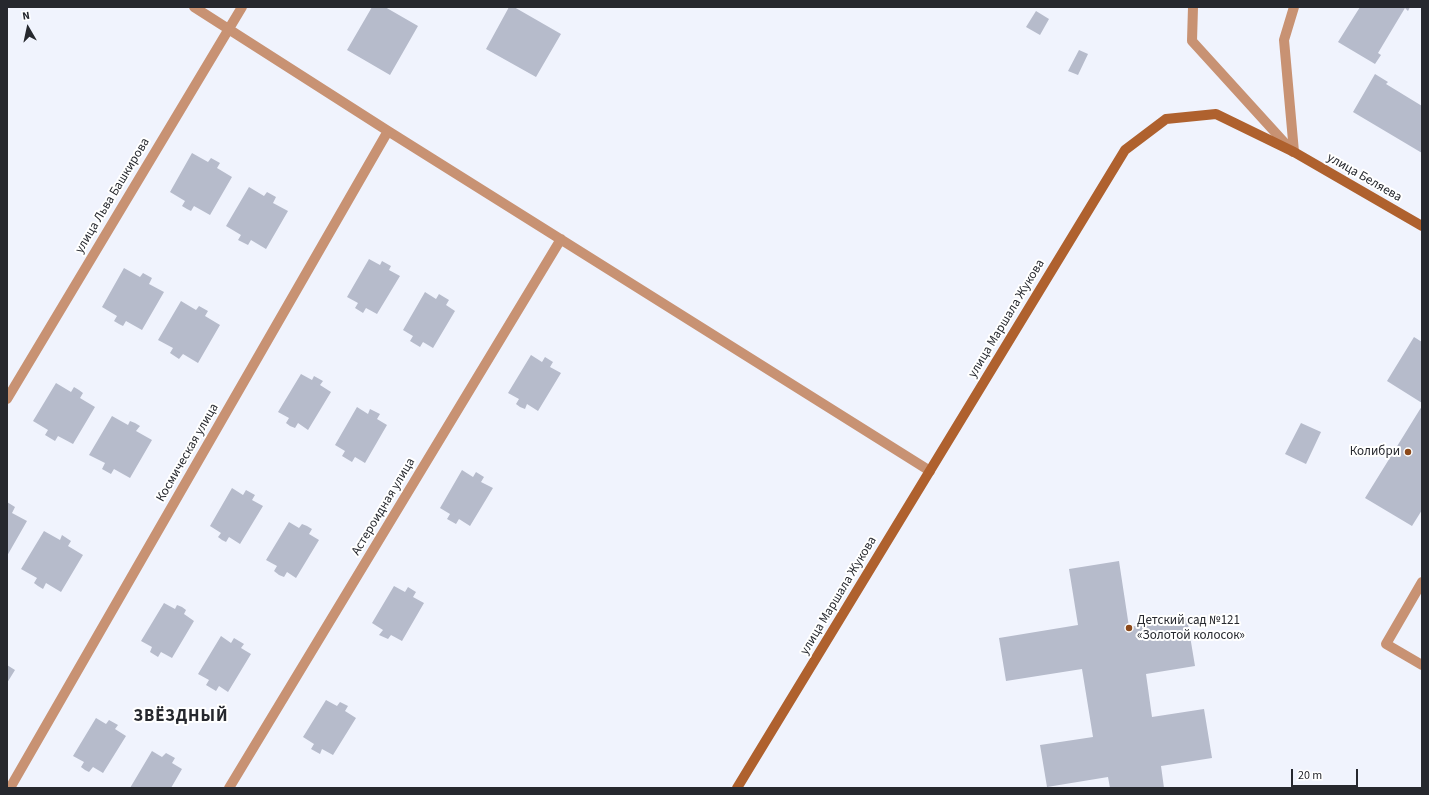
<!DOCTYPE html>
<html>
<head>
<meta charset="utf-8">
<style>
	body { margin:0 }
	#map { position:relative; width:1429px; height:795px; overflow:hidden; background:#f0f3fd; font-family:"Source Sans 3",sans-serif }
	canvas { display:block }
	.frame { position:absolute; inset:0; border:8px solid #26282e; pointer-events:none }
	.north { position:absolute; left:8px; top:8px; width:40px; height:40px; -webkit-text-stroke:3px #fff; paint-order:stroke; rotate:351deg; font-size:11px; font-weight:700; line-height:16px; text-align:center; color:#26282e }
	.north::after { content:''; display:block; margin:auto; width:14px; height:18px; background:#26282e; clip-path:polygon(50% 0,100% 100%,50% 72%,0 100%) }
	.scale { position:absolute; left:1291px; top:769px; width:67px; height:18px; box-sizing:border-box; border:2px solid #26282e; border-top:0; padding-left:5px; font-size:12px; line-height:14px; white-space:nowrap; color:#26282e; -webkit-text-stroke:3px #fff; paint-order:stroke }
</style>
</head>
<body>
<div id="map">
<canvas width="1429" height="795"></canvas>
<div class="frame"></div>
<div class="north">N</div>
<div class="scale">20 m</div>
</div>
<script>
const c = document.querySelector('canvas').getContext('2d');
c.lineJoin = 'round';
function fillPath(path, color) { c.fillStyle = color; c.fill(path, 'evenodd'); }
const toPath = rows => new Path2D(rows.map(r => 'M' + r).join(''));
function trace(path, color, width, dash) { c.strokeStyle = color; c.lineWidth = width; c.lineCap = dash ? 'butt' : 'round'; c.setLineDash(dash || []); c.stroke(path); }
function write(font, color, halo, rows, align = 'center') {
  c.font = font + ' "Source Sans 3",sans-serif'; c.lineWidth = 4; c.setLineDash([]); c.textBaseline = 'middle'; c.strokeStyle = halo; c.fillStyle = color; for (const [text, x, y, turn = 0] of rows) {
    c.save(); c.translate(x, y); c.rotate((+turn || 0) * Math.PI / 180); c.textAlign = isNaN(turn) ? turn : align; if (halo) c.strokeText(text, 0, 0); c.fillText(text, 0, 0); c.restore();
  }
}
fillPath(toPath([
	[372,7,385,7,418,26,390,75,347,50],
	[509,7,514,7,561,34,536,77,486,49],
	[1360,7,1410,7,1408,11,1405,8,1378,53,1381,55,1375,64,1338,42],
	[1036,11,1049,19,1040,35,1026,27],
	[1079,50,1088,54,1078,75,1068,71],
	[1375,74,1388,82,1386,84,1422,106,1422,153,1353,112],
	[192,153,208,162,211,158,220,163,217,168,232,177,210,215,194,206,191,211,187,209,182,206,185,201,170,192],
	[249,187,264,196,267,192,276,197,273,203,288,211,266,249,251,240,248,245,238,240,241,235,226,226],
	[369,259,380,265,382,261,391,266,389,270,400,276,377,314,366,308,363,313,355,308,358,303,347,297],
	[124,268,140,277,143,273,152,278,149,284,164,292,142,330,126,321,123,326,119,324,114,321,117,316,102,307],
	[425,292,436,299,439,294,449,300,446,305,455,311,433,348,423,342,420,347,410,341,413,336,403,330],
	[181,301,196,310,199,306,208,311,205,316,220,325,198,363,183,354,179,359,170,353,173,348,158,340],
	[1414,337,1422,342,1422,403,1387,381],
	[531,355,542,362,545,357,553,362,550,367,561,373,538,411,527,404,525,409,520,407,516,404,519,399,508,393],
	[301,374,312,380,314,376,323,381,320,385,331,392,308,430,298,423,295,428,290,426,286,423,289,418,278,412],
	[56,383,71,392,74,387,79,390,83,393,80,398,95,407,73,444,58,436,55,441,45,435,48,430,33,421],
	[1422,406,1422,510,1412,526,1365,498],
	[357,407,368,414,370,409,380,414,377,419,387,425,365,463,355,457,352,462,342,456,345,451,335,445],
	[112,416,128,425,130,421,135,423,140,426,136,431,152,440,130,478,114,469,111,474,102,469,105,463,89,455],
	[1301,423,1321,432,1306,464,1285,454],
	[462,470,473,477,476,472,484,477,481,482,493,488,470,526,459,519,456,524,447,519,450,514,440,508],
	[232,488,243,495,246,490,255,495,252,500,263,506,240,544,229,537,226,542,222,540,218,537,221,533,210,526],
	[7,502,15,507,12,513,27,521,7,556],
	[289,522,299,528,302,524,307,526,312,529,309,534,319,540,296,578,287,572,284,577,279,575,274,571,277,566,266,560],
	[44,531,60,540,62,535,71,541,68,546,83,555,61,592,46,583,43,589,38,586,34,583,37,578,21,569],
	[1119,561,1129,627,1187,618,1195,666,1146,674,1152,717,1204,709,1212,758,1161,766,1164,788,1110,788,1108,777,1047,787,1040,745,1093,737,1082,669,1006,681,999,638,1078,625,1069,569],
	[394,586,405,592,408,587,416,592,413,597,424,603,402,641,391,635,388,639,379,635,383,630,372,623],
	[164,603,175,609,177,605,182,607,186,610,184,614,194,621,172,658,161,652,158,657,150,652,152,647,141,641],
	[221,636,231,643,234,638,244,644,241,648,251,654,228,692,219,686,216,691,206,685,209,680,198,674],
	[7,665,15,670,7,683],
	[326,700,337,706,340,702,348,706,345,711,356,718,333,755,322,749,320,754,311,749,314,744,303,737],
	[96,718,106,724,109,720,118,725,115,729,126,736,103,773,93,767,89,772,85,770,81,767,84,762,73,756],
	[152,751,162,757,166,753,175,758,172,763,182,769,171,788,130,788]
]), '#b6bbcb');
trace(toPath([
	[1294,7,1284,40,1294,152],
	[1422,582,1386,644,1422,665]
]), '#c89273', 10);
trace(toPath([
	[194,7,388,131,930,471],
	[1193,7,1192,41,1293,152],
	[7,399,242,7],
	[10,788,388,131],
	[229,788,561,239]
]), '#c89273', 10);
trace(toPath([
	[737,788,1125,150,1166,119,1216,114,1294,152,1422,226]
]), '#af612e', 10);
for (const [x, y, r, color] of [
	[1408,452,4,"#8c491a"],
	[1129,628,4,"#8c491a"]
]) { const dot = new Path2D(); dot.arc(x, y, r, 0, 2 * Math.PI); c.fillStyle = color; c.fill(dot); trace(dot, '#fff', 1.5); }
write('13px', '#26282e', '#fff', [
	["улица Беляева",1364,178,30],
	["улица Льва Башкирова",113,196,-59],
	["улица Маршала Жукова",1007,319,-59],
	["Космическая улица",188,453,-60],
	["Астероидная улица",384,507,-59],
	["улица Маршала Жукова",839,596,-59]
]);
write('13px', '#26282e', '#fff', [
	["Колибри",1400,452],
	["Детский сад №121",1137,621,"left"],
	["«Золотой колосок»",1137,636,"left"]
], 'right');
c.letterSpacing = '1px';
write('bold 17px', '#26282e', '#fff', [
	["ЗВЁЗДНЫЙ",181,717]
]);
c.letterSpacing = '0px';
</script>
</body>
</html>
